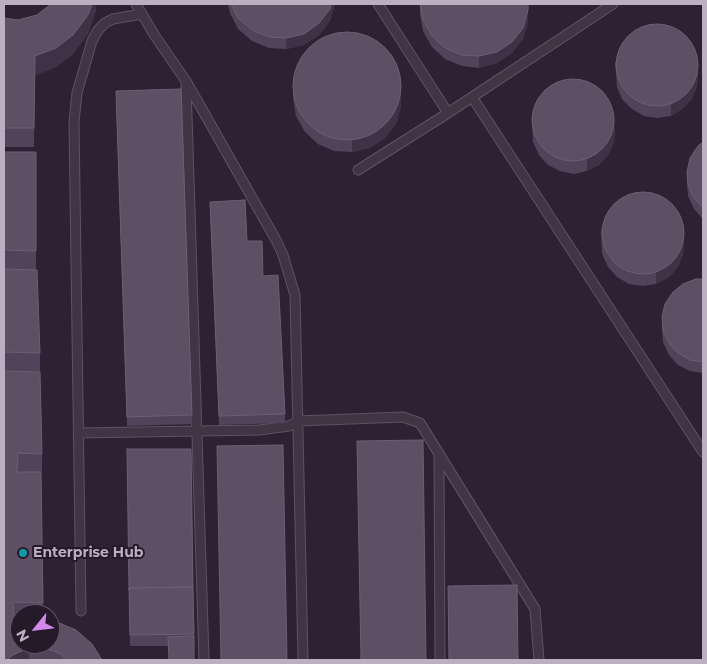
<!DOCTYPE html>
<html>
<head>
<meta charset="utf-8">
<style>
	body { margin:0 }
	#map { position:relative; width:707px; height:664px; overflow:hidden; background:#2f2134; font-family:Montserrat,sans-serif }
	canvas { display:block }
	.frame { position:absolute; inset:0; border:5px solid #bdafc2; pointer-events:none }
	.north { position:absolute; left:10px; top:604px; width:50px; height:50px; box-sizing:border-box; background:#251a29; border:1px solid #625666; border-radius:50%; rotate:241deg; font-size:14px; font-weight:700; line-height:20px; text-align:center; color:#bdafc2 }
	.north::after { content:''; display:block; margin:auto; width:18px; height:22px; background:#d589ec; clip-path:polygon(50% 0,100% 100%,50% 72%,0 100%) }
</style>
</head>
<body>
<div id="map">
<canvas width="707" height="664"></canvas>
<div class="frame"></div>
<div class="north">N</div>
</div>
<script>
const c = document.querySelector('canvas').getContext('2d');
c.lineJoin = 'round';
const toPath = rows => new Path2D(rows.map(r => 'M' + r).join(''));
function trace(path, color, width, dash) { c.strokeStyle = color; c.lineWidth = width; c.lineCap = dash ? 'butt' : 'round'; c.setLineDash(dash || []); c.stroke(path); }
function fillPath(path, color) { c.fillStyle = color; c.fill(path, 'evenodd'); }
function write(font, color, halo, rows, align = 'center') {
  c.font = font + ' Montserrat,sans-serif'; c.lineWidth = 4; c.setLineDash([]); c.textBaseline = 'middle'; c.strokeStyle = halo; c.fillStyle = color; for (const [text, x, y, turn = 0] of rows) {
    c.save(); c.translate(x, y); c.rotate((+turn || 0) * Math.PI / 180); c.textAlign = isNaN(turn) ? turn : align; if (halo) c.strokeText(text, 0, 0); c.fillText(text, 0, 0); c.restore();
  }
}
const lane = toPath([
	[136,4,155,36,186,81,276,240,283,255,295,295,303,660],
	[378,4,448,113],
	[186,84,204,660],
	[472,97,703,452],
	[358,170,448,113,613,4],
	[79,433,259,430,289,426,298,421,403,417,420,423,535,609,539,660],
	[439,453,440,660],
	[81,611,74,122,77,93,92,41,98,30,105,23,113,19,142,14]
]);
trace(lane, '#5e5263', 11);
trace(lane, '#413545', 9);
fillPath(toPath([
	[228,4,335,4,330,21,319,35,304,45,286,49,269,48,252,41,238,29,230,13],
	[420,4,528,22,523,39,512,53,497,63,479,68,462,66,445,59,432,47,423,31,420,14],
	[96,10,88,34,73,54,56,67,35,75,34,147,4,147,4,18,18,20],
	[615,62,698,73,697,86,692,99,682,109,671,116,657,118,644,116,632,109,622,99,617,87],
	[293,87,401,106,396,124,385,138,370,148,352,152,334,151,318,144,305,132,296,116,293,98],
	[116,100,192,415,192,424,127,426],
	[532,117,615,128,614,142,608,155,599,165,587,171,574,174,560,171,548,165,539,155,533,142],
	[703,142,703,219,694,209,688,196,687,183,687,172],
	[4,152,36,152,36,270,40,353,40,372,4,371],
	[210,202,247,241,263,276,285,414,285,423,219,425],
	[601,229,684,241,683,254,678,267,669,277,656,284,643,286,629,284,617,277,608,267,602,254],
	[703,279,703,373,690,371,678,365,669,355,663,342,662,329,662,317],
	[4,371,42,454,42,473,41,473,43,614,20,614,20,644,50,644,102,660,4,660],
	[127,449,191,449,194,660,168,646,130,646]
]), '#53435a');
fillPath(toPath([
	[92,4,96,4,96,10,88,34,73,54,56,67,35,75,34,147,35,56],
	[331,4,335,4,330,21,319,35,304,45,286,49,286,38],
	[528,10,528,22,523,39,512,53,497,63,479,68,479,56],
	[698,61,697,86,692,99,682,109,671,116,671,104],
	[401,95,401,106,396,124,385,138,370,148,352,152,352,141],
	[615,117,614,142,608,155,599,165,587,171,587,160],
	[684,229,683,254,678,267,669,277,656,284,656,272],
	[29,648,29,660,7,660,13,655]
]), '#403146');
const building = toPath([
	[51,4,92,4,88,15,73,35,56,48,35,56,34,128,4,128,4,18,18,20,37,15,51,4],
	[231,4,331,4,330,9,319,23,304,34,286,38,269,37,252,30,238,18,231,4],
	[420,4,528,4,528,10,523,28,512,42,497,52,479,56,462,55,445,48,432,36,423,20,420,4],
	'616 65a41 41 0 1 1 82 0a41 41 0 1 1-82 0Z',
	'293 86a54 54 0 1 1 108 0a54 54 0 1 1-108 0Z',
	'532 120a41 41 0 1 1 82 0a41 41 0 1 1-82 0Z',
	[181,89,192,415,127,417,116,91,181,89],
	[703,142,703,208,694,198,688,185,687,172,690,158,698,146,703,142],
	[4,152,36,152,36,251,4,250,4,152],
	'602 233a41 41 0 1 1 82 0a41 41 0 1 1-82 0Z',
	[245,200,247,241,262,241,263,276,278,275,285,414,219,416,210,202,245,200],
	[4,269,37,270,40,353,4,352,4,269],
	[696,279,703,279,703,362,690,360,678,353,669,343,663,331,662,317,665,304,673,292,683,284,696,279],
	[4,371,40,372,42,454,18,453,17,472,41,472,43,603,13,602,14,621,20,620,20,644,50,644,50,620,52,620,76,630,92,644,102,660,67,660,61,654,45,648,29,648,13,655,7,660,4,660,4,371],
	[423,440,426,660,361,660,357,441,423,440],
	[283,445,287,660,221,660,217,446,283,445],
	[127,449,191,449,193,587,129,588,129,590,127,449],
	[517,585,518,660,449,660,448,586,517,585],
	[193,587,194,634,130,635,129,588,193,587],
	[194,636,194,660,169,660,168,637,194,636]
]);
fillPath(building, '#5e4f65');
trace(building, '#6d5e74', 1);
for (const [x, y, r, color] of [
	[23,553,5,"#0f9aa8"]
]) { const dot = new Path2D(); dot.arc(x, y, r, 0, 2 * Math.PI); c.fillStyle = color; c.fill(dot); trace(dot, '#251a29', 2); }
write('bold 14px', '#bdafc2', '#251a29', [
	["Enterprise Hub",33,553]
], 'left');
</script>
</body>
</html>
